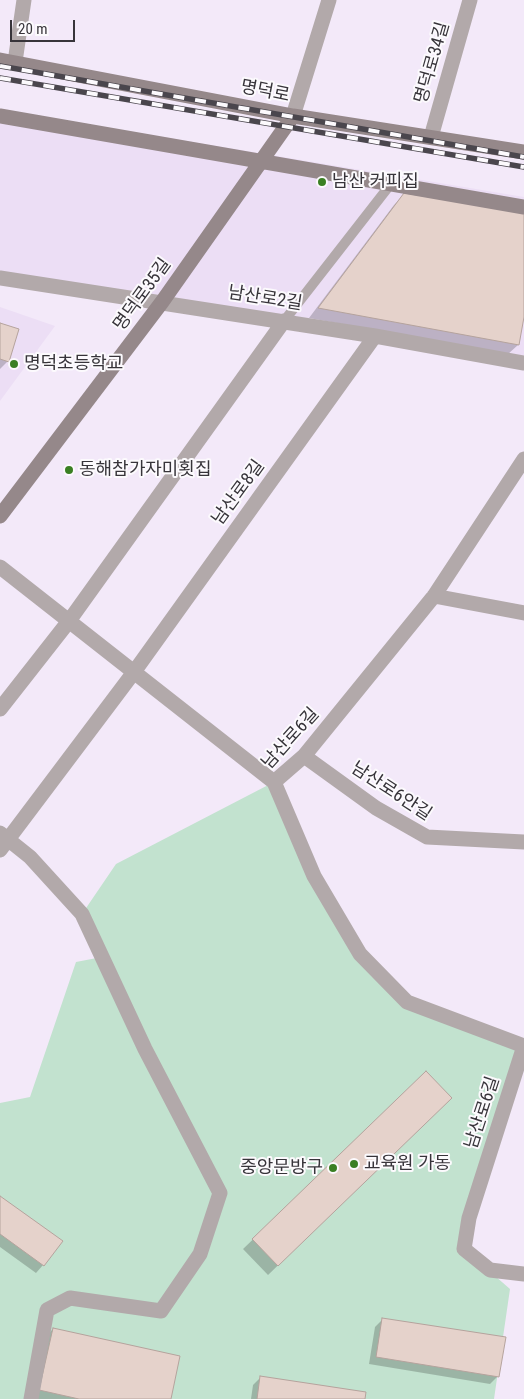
<!DOCTYPE html>
<html>
<head>
<meta charset="utf-8">
<style>
	body { margin:0 }
	#map { position:relative; width:524px; height:1399px; overflow:hidden; background:#f3e9f9; font-family:"Roboto Condensed",sans-serif }
	canvas { display:block }
	.scale { position:absolute; left:10px; top:20px; width:65px; height:22px; box-sizing:border-box; border:2px solid #37343a; border-top:0; padding-left:6px; font-size:15px; line-height:18px; white-space:nowrap; color:#37343a; -webkit-text-stroke:4px #fcfafd; paint-order:stroke }
</style>
</head>
<body>
<div id="map">
<canvas width="524" height="1399"></canvas>
<div class="scale">20 m</div>
</div>
<script>
const c = document.querySelector('canvas').getContext('2d');
c.lineJoin = 'round';
function fillPath(path, color) { c.fillStyle = color; c.fill(path, 'evenodd'); }
const toPath = rows => new Path2D(rows.map(r => 'M' + r).join(''));
function trace(path, color, width, dash) { c.strokeStyle = color; c.lineWidth = width; c.lineCap = dash ? 'butt' : 'round'; c.setLineDash(dash || []); c.stroke(path); }
function write(font, color, halo, rows, align = 'center') {
  c.font = font + ' "Roboto Condensed","Noto Sans KR",sans-serif'; c.lineWidth = 4; c.setLineDash([]); c.textBaseline = 'middle'; c.strokeStyle = halo; c.fillStyle = color; for (const [text, x, y, turn = 0] of rows) {
    c.save(); c.translate(x, y); c.rotate((+turn || 0) * Math.PI / 180); c.textAlign = isNaN(turn) ? turn : align; if (halo) c.strokeText(text, 0, 0); c.fillText(text, 0, 0); c.restore();
  }
}
fillPath(toPath([
	[0,110,524,197,524,363,0,279],
	[0,307,55,326,0,401]
]), '#ecdef5');
fillPath(toPath([
	[274,782,360,954,407,1002,524,1046,464,1249,510,1289,494,1399,0,1399,0,1103,30,1097,76,962,102,957,82,914,116,864]
]), '#c2e2cf');
fillPath(toPath([
	[404,195,524,311,518,345,508,354,309,318,394,205],
	[0,325,8,361,0,369],
	[426,1073,451,1098,268,1275,243,1249],
	[0,1197,43,1265,36,1273,0,1247],
	[383,1319,498,1376,490,1384,369,1364,375,1327],
	[53,1329,170,1399,30,1399,43,1339],
	[261,1377,364,1399,251,1399,253,1385]
]), '#0003');
const building = toPath([
	[404,193,524,212,524,317,519,345,318,308,404,193],
	[0,323,19,329,9,362,0,359,0,323],
	[426,1071,452,1098,278,1266,252,1239,426,1071],
	[0,1196,63,1241,44,1266,0,1234,0,1196],
	[382,1318,506,1337,499,1377,376,1357,382,1318],
	[53,1328,180,1356,171,1399,79,1399,39,1390,53,1328],
	[260,1376,366,1392,365,1399,257,1399,260,1376]
]);
fillPath(building, '#e5d2cb');
trace(building, '#b5a39d', 1);
trace(toPath([
	[284,321,390,185]
]), '#b2a9aa', 10);
trace(toPath([
	[15,62,24,0],
	[293,116,329,0],
	[431,137,470,0],
	[0,278,375,336,524,363],
	[0,567,274,782,314,876,360,954,407,1002,524,1046,469,1218,464,1249,490,1270,524,1274],
	[434,596,524,613],
	[0,709,69,621,284,321],
	[304,756,376,808,427,837,524,842],
	[274,782,304,756,434,596,524,459],
	[0,833,30,857,82,914,145,1049,220,1193,200,1254,161,1311,70,1298,47,1310,31,1399],
	[0,850,134,672,375,336]
]), '#b2a9aa', 15);
trace(toPath([
	[0,60,293,116,524,152],
	[0,116,524,207],
	[0,516,162,302,293,116]
]), '#95888a', 15);
const rail = toPath([
	[0,66,524,157],
	[0,78,524,167]
]);
trace(rail, '#4a464d', 5.5);
trace(rail, '#fcfafd', 4, [11]);
for (const [x, y, r, color] of [
	[322,182,5,"#3a7f23"],
	[14,364,5,"#3a7f23"],
	[69,470,5,"#3a7f23"],
	[354,1164,5,"#3a7f23"],
	[333,1168,5,"#3a7f23"]
]) { const dot = new Path2D(); dot.arc(x, y, r, 0, 2 * Math.PI); c.fillStyle = color; c.fill(dot); trace(dot, '#fcfafd', 2); }
write('18px', '#37343a', '#fcfafd', [
	["명덕로34길",433,63,-74],
	["명덕로",265,92,11],
	["명덕로35길",143,295,-54],
	["남산로2길",265,299,9],
	["남산로8길",239,493,-54],
	["남산로6길",291,739,-48],
	["남산로6안길",391,792,33],
	["남산로6길",483,1113,-72]
]);
write('18px', '#37343a', '#fcfafd', [
	["남산 커피집",332,182],
	["명덕초등학교",24,364],
	["동해참가자미횟집",79,470],
	["교육원 가동",364,1164],
	["중앙문방구",323,1168,"right"]
], 'left');
</script>
</body>
</html>
